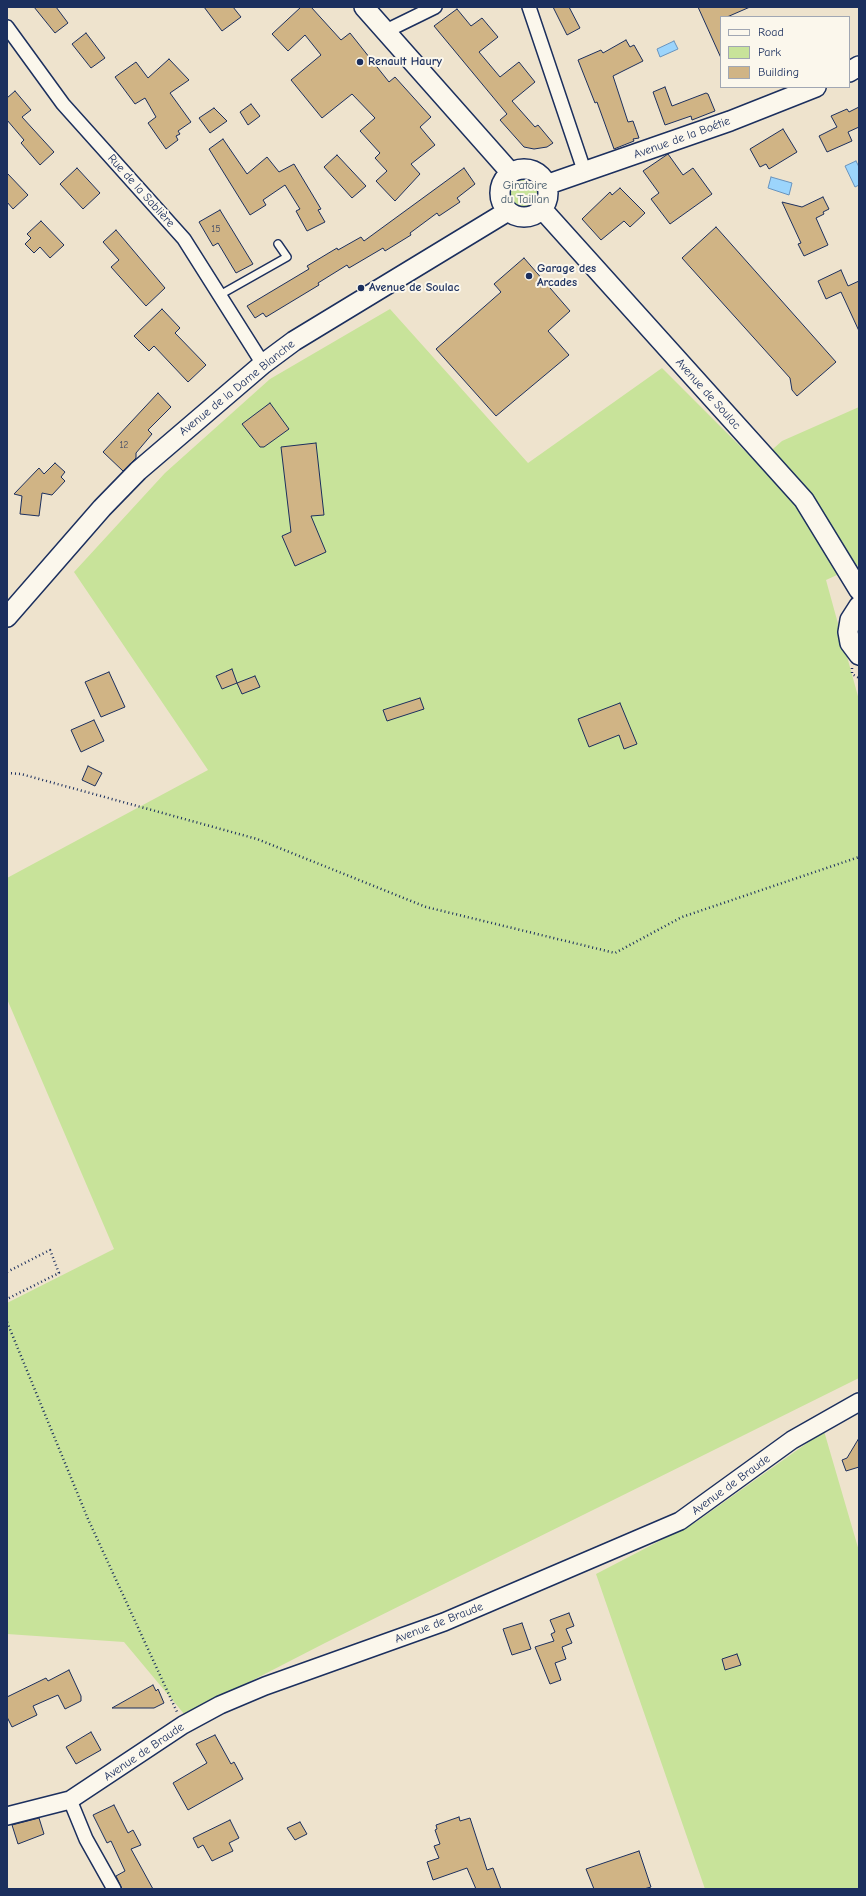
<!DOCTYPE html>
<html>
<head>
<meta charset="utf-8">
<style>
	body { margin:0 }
	#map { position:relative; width:866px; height:1896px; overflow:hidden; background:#eee3cd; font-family:"Comic Neue",sans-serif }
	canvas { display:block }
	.frame { position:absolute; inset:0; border:8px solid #1b2f5e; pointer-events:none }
	.legend { position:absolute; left:720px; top:16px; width:130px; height:72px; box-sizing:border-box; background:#fbf7ec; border:1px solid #a1a7b3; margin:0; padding:5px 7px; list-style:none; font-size:12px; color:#1b2f5e }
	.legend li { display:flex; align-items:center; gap:8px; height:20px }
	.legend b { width:20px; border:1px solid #a1a7b3 }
</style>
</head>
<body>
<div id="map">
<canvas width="866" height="1896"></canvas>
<div class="frame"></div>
<ul class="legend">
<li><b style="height:5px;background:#fbf7ec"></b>Road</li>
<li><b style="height:11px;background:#c8e39a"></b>Park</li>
<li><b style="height:11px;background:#d0b485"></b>Building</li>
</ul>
</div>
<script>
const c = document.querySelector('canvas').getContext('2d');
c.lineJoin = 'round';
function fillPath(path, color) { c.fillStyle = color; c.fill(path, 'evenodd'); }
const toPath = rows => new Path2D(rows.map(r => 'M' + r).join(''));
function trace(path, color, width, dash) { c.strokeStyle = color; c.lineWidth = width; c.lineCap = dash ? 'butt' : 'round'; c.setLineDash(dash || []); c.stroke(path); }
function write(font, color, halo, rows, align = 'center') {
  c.font = font + ' "Comic Neue",sans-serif'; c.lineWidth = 4; c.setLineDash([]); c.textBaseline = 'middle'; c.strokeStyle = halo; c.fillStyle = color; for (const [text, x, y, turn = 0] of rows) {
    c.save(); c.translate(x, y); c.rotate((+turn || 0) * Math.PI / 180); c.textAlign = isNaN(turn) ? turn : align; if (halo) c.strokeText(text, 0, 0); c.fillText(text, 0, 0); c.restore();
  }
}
fillPath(toPath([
	'507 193a17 17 0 1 1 34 0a17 17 0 1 1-34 0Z',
	[390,309,528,463,662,368,757,463,782,441,859,407,859,565,826,580,859,700,859,1378,325,1643,185,1715,124,1642,7,1634,7,1303,114,1249,7,999,7,878,208,770,74,572,165,473,270,379],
	[824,1431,859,1551,859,1889,705,1889,596,1574,696,1522]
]), '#c8e39a');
const water = toPath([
	[674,41,678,49,660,57,657,49,674,41],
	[856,161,859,167,859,185,855,187,845,166,856,161],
	[771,177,792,183,789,195,768,188,771,177]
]);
fillPath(water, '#9cd5fc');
trace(water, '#6893bd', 1);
const building = toPath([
	[34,7,56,7,68,23,55,33,34,7],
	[204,7,233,7,241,17,222,31,204,7],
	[301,7,311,7,341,40,350,33,389,82,395,77,431,117,420,127,435,145,411,164,420,174,395,201,376,181,387,171,375,158,380,153,360,131,375,118,352,94,322,118,291,80,321,55,305,35,288,51,272,34,301,7],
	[553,7,569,7,580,28,567,35,553,7],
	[698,7,750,7,727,17,721,17,721,58,698,7],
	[457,9,471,26,482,18,498,37,479,52,500,77,519,62,535,82,512,101,535,127,538,125,553,143,547,147,534,149,524,147,500,120,507,114,434,26,457,9],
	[86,33,105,58,91,68,72,44,86,33],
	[626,40,630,47,634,45,643,61,613,76,628,122,633,121,639,138,633,139,634,141,614,149,597,102,595,103,578,60,601,50,603,53,626,40],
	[169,59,189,80,170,93,191,122,178,131,180,134,176,136,178,140,166,149,148,123,156,117,145,98,135,104,115,77,136,62,148,78,169,59],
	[665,87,672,106,706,93,708,94,715,111,692,120,691,116,665,125,653,92,665,87],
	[15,91,31,110,22,117,54,152,40,165,21,143,24,140,7,120,7,98,15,91],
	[251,104,260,116,248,125,240,112,251,104],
	[859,107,859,127,848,132,852,141,827,152,819,136,837,127,831,116,847,109,849,112,859,107],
	[214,108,227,121,210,133,199,118,214,108],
	[783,129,797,152,769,169,766,164,760,167,750,149,783,129],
	[223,139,247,174,267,157,279,172,294,164,321,209,318,210,325,222,307,231,296,211,300,209,285,185,263,200,266,205,250,215,209,149,223,139],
	[668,154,683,175,693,168,712,194,670,224,651,199,659,193,643,171,668,154],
	[337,155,366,186,352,198,324,167,337,155],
	[77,168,100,193,83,209,60,184,77,168],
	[464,168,475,184,457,198,460,202,439,216,437,213,410,233,411,235,385,251,383,248,349,268,347,265,318,283,319,285,266,317,263,313,255,318,247,306,309,269,307,266,337,248,338,250,361,237,364,241,464,168],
	[7,173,28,195,13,209,7,202,7,173],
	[620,188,645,213,630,227,624,221,601,240,582,219,610,192,612,195,620,188],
	[823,197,829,209,823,212,824,214,816,218,828,245,804,256,798,244,801,243,782,202,802,207,823,197],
	[220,210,253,264,236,273,218,243,213,246,199,222,220,210],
	[41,221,64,245,50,258,40,247,34,253,25,244,31,238,27,234,41,221],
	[716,227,836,362,797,396,792,390,790,378,682,258,716,227],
	[116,230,165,288,146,306,111,267,119,260,103,242,116,230],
	[524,258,570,311,548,331,569,355,496,416,436,349,501,292,494,284,524,258],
	[841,270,848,286,859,281,859,331,841,292,826,299,818,281,841,270],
	[162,309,180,328,175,333,206,365,188,382,154,346,149,351,134,336,162,309],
	[158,393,171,407,148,430,152,434,136,453,136,458,123,471,103,452,158,393],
	[270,403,289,429,264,447,260,447,242,424,270,403],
	[316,443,324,515,311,516,326,552,295,566,282,536,291,532,281,447,316,443],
	[55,463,65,472,61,477,65,481,52,495,42,493,39,516,20,514,22,496,14,494,39,468,44,474,55,463],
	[232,669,237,683,222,689,216,676,232,669],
	[109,672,125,707,101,717,85,682,109,672],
	[255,676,260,687,242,694,237,683,255,676],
	[420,698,424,709,387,721,383,710,420,698],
	[620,703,637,744,624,749,619,735,589,747,578,719,620,703],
	[94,720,104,741,81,752,71,730,94,720],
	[88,766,102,773,95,786,82,780,88,766],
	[859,1438,859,1467,846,1471,842,1460,847,1458,859,1438],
	[569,1613,574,1626,566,1629,572,1643,562,1647,566,1659,555,1663,561,1680,550,1684,535,1647,554,1641,551,1634,555,1632,550,1620,569,1613],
	[522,1623,531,1649,512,1655,503,1629,522,1623],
	[737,1654,741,1665,725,1670,722,1659,737,1654],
	[69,1670,81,1696,81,1701,65,1709,58,1695,33,1706,37,1715,12,1727,7,1717,7,1697,46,1678,48,1681,69,1670],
	[153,1685,156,1691,158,1689,164,1703,154,1708,112,1708,153,1685],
	[91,1732,101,1750,76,1764,66,1747,91,1732],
	[215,1735,231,1764,234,1762,243,1779,188,1810,173,1783,207,1763,196,1744,215,1735],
	[114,1805,128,1833,133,1830,141,1845,131,1849,153,1889,122,1889,116,1876,125,1871,111,1841,107,1843,93,1815,114,1805],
	[459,1817,460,1821,470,1818,487,1870,493,1868,501,1889,476,1889,467,1868,433,1880,427,1862,439,1858,434,1846,440,1844,435,1830,437,1829,436,1825,459,1817],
	[39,1818,44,1834,18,1844,12,1825,39,1818],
	[230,1820,239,1838,229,1843,233,1851,212,1861,203,1845,198,1848,193,1838,230,1820],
	[300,1822,307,1834,295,1840,287,1828,300,1822],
	[639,1851,651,1887,644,1889,594,1889,586,1869,639,1851]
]);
fillPath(building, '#d0b485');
trace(building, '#1b2f5e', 1);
const service = toPath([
	[218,296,287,257,278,244]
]);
const minor = toPath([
	[529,7,585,173],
	[7,27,63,104,184,239,263,364],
	[386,31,435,7],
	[70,1800,86,1839,114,1889]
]);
const tertiary = toPath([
	[7,1816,70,1800,183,1725,220,1705,265,1686,444,1622,680,1521,792,1440,859,1402]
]);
const secondary = toPath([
	[364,7,511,173],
	[849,72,859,66],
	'500 193a24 24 0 1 1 48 0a24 24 0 1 1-48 0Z',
	[546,185,730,121,816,87],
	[542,209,804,500,859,590],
	[859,606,850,620,848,632,850,643,859,655],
	[7,617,102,508,138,471,263,364,294,341,508,211]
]);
trace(service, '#1b2f5e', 10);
trace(minor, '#1b2f5e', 16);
trace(tertiary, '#1b2f5e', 20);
trace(secondary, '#1b2f5e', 22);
trace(toPath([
	[852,668,852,674,859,678],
	[7,773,21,774,257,839,426,907,615,953,682,917,859,857],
	[7,1272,50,1250,59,1273,7,1299],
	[7,1322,88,1519,177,1712]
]), '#1b2f5e', 2.5, [1, 3]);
trace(service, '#fbf7ec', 7);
trace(minor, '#fbf7ec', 13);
trace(tertiary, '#fbf7ec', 17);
trace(secondary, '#fbf7ec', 19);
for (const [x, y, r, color] of [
	[360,62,4,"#1b2f5e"],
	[529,276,4,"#1b2f5e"],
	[361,288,4,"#1b2f5e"]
]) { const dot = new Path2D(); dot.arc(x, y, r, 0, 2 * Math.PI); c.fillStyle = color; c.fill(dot); trace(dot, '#fbf7ec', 1.5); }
write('10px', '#485068', null, [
	["15",216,229],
	["12",124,445]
]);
write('bold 12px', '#1b2f5e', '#fbf7ec', [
	["Renault Haury",368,62],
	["Garage des",537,269],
	["Arcades",537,283],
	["Avenue de Soulac",369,288]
], 'left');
write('12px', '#1b2f5e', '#fbf7ec', [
	["Avenue de la Boétie",682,138,-20],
	["Rue de la Sablière",141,191,48],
	["Avenue de la Dame Blanche",237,388,-39],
	["Avenue de Soulac",708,394,48],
	["Avenue de Braude",731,1485,-36],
	["Avenue de Braude",439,1623,-21],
	["Avenue de Braude",144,1752,-34]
]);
write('12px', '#465c6d', '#fbf7ec', [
	["Giratoire",525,186],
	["du Taillan",525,200]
]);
</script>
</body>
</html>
